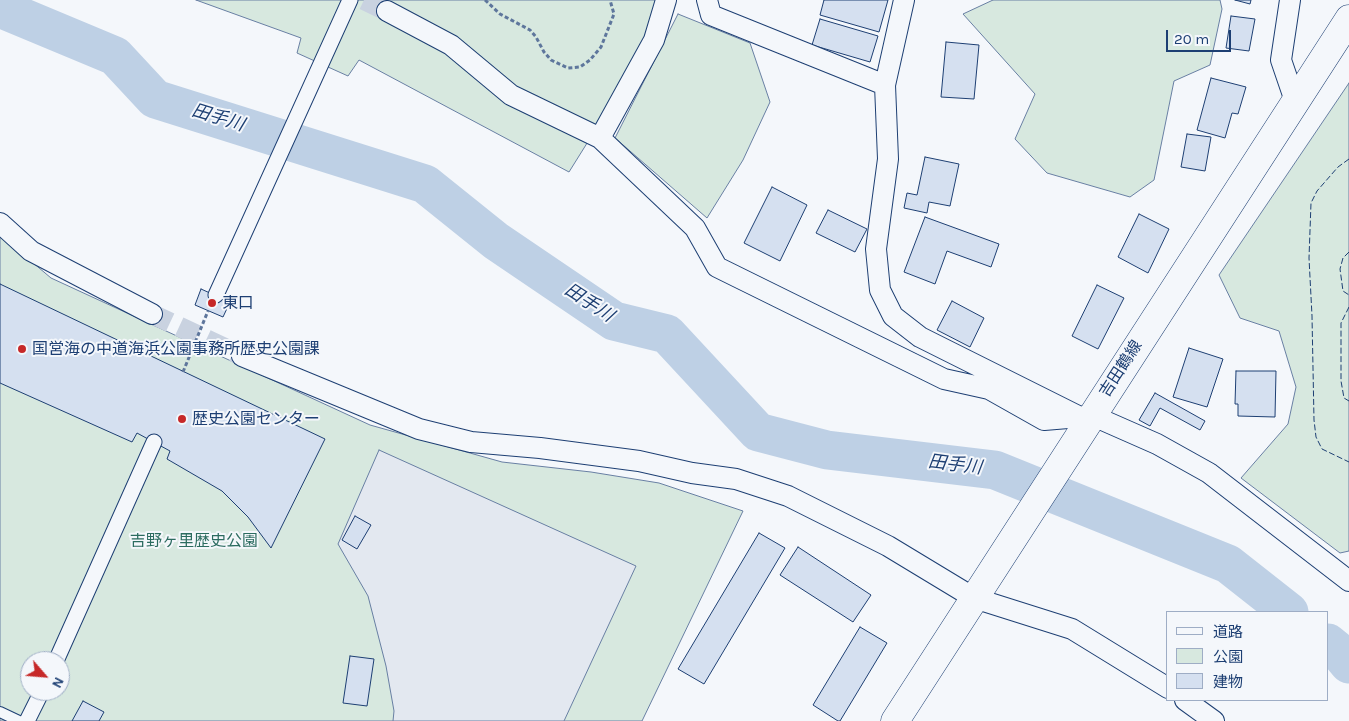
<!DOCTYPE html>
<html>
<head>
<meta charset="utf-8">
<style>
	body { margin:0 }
	#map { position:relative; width:1349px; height:721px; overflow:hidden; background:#f4f7fb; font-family:Karla,"Noto Sans JP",sans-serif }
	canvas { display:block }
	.legend { position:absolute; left:1166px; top:611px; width:162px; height:90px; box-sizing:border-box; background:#f4f7fb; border:1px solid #9eadc5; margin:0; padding:6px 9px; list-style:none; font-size:15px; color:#1d3f73 }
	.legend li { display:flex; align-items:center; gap:10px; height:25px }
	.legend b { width:25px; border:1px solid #9eadc5 }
	.north { position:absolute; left:20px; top:651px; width:50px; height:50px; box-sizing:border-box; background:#f4f7fb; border:1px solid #9eadc5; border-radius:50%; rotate:117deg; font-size:14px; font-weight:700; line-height:20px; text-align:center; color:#1d3f73 }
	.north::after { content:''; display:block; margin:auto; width:18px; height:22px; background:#c62828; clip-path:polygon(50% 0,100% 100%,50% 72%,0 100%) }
	.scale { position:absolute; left:1166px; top:30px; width:65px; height:22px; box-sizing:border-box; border:2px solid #1d3f73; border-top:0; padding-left:6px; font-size:15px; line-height:18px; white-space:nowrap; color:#1d3f73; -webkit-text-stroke:4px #f4f7fb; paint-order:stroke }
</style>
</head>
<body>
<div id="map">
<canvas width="1349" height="721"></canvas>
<ul class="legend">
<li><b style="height:6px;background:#f4f7fb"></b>道路</li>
<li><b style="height:14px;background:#d7e8df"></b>公園</li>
<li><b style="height:14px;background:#d5e0f0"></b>建物</li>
</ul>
<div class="north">N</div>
<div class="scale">20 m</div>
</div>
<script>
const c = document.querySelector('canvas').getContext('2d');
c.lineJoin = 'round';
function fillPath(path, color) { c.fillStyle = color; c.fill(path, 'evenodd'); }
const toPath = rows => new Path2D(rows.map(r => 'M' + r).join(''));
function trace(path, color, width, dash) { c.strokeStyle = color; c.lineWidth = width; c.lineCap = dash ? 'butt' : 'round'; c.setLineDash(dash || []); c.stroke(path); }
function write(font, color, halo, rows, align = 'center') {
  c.font = font + ' Karla,"Noto Sans JP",sans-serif'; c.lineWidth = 4; c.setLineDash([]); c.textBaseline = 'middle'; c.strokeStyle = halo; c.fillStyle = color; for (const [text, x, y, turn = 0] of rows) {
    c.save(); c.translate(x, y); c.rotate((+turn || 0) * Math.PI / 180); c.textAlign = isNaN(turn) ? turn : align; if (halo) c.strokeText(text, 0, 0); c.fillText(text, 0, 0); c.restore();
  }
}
const green = toPath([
	[196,0,656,0,644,39,604,116,569,172,359,60,348,76,297,53,301,38,196,0],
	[993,0,1220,0,1222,9,1210,65,1174,81,1154,180,1130,197,1047,173,1015,139,1035,94,963,14,993,0],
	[678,14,750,43,770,102,743,160,707,218,615,138,678,14],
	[1349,83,1349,551,1340,553,1241,478,1288,424,1296,387,1279,331,1240,318,1219,275,1349,83],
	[0,235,51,278,370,425,502,462,591,472,659,483,743,511,642,721,0,721,0,235],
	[30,661,60,661,60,691,30,691,30,661]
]);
fillPath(green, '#d7e8df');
trace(green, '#687fa3', 1);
const parking = toPath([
	[379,450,636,566,564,721,393,721,394,711,386,666,368,596,338,544,379,450]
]);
fillPath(parking, '#e3e8f0');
trace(parking, '#687fa3', 1);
trace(toPath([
	[0,8,115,56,155,99,425,184,496,241,614,321,667,334,758,432,827,450,995,470,1228,564,1289,612],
	[1328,643,1339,652,1349,664]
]), '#bed0e5', 39);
const building = toPath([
	[824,0,888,0,879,32,820,15,824,0],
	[1235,0,1251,0,1250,4,1235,0],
	[1231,16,1255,19,1249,51,1226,48,1231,16],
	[820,19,878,36,870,62,812,45,820,19],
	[946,42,979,45,974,99,941,97,946,42],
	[1211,78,1246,87,1238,114,1232,113,1225,138,1197,130,1211,78],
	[1187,134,1211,137,1205,171,1181,167,1187,134],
	[925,157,959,164,950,206,929,202,927,213,904,208,907,193,917,195,925,157],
	[772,187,807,205,780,261,744,243,772,187],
	[828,210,867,229,855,252,816,233,828,210],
	[1139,214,1169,229,1148,273,1118,257,1139,214],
	[925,217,999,244,991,267,947,251,935,284,904,272,925,217],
	[0,284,325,439,271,548,248,517,222,491,167,459,170,451,137,433,132,442,0,383,0,284],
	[1097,285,1124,298,1098,349,1072,336,1097,285],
	[201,289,230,302,223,317,195,305,201,289],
	[952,301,984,318,970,347,937,330,952,301],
	[1189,348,1223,359,1207,407,1173,397,1189,348],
	[1236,371,1276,371,1275,417,1238,416,1238,404,1235,404,1236,371],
	[1155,393,1205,421,1200,430,1160,408,1150,426,1139,420,1155,393],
	[355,516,371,525,357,549,342,540,355,516],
	[759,533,785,548,704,684,678,669,759,533],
	[798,547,871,595,853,622,780,575,798,547],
	[860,627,887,643,840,721,838,721,813,705,860,627],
	[350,656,374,659,367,706,343,703,350,656],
	[83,701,104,712,99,721,72,721,83,701]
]);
fillPath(building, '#d5e0f0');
trace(building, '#1d3f73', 1);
trace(toPath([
	[364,0,387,11],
	[152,314,242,356]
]), '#c9d2e0', 20, [20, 10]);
const service = toPath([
	[0,712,19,721]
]);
const pedestrian = toPath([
	[216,295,350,0],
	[56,661,154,442],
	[27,721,42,691]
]);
const minor = toPath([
	[707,0,711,15,885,85],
	[904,0,885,85,888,159,876,249,880,290,893,316,920,337,1080,417,1091,415,1107,422,1157,444,1209,473,1349,581],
	[1290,0,1281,60,1295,101],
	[387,11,451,45,511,95,600,138,654,40,666,0],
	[600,138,695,228,717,267,944,379,989,389,1044,420,1080,417],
	[0,223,31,251,152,314],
	[242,356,419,429,471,442,540,448,639,461,692,473,736,479,788,496,888,546,974,598,1072,629,1168,688],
	[1185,700,1214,721]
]);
const secondary = toPath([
	[895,721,1349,19]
]);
trace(service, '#1d3f73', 12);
trace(pedestrian, '#1d3f73', 17);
trace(minor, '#1d3f73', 22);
trace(secondary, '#1d3f73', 29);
trace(toPath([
	[485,0,500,14,530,30,536,37,544,52,551,60,568,68,580,67,590,60,601,47,614,14,610,0],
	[183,372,208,311]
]), '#5e769c', 3, [4, 2.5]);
trace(service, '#f4f7fb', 10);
trace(pedestrian, '#f4f7fb', 15);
trace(minor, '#f4f7fb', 20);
trace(secondary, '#f4f7fb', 28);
trace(toPath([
	[1349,159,1338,167,1317,191,1311,203,1309,258,1312,316,1314,420,1316,437,1322,449,1349,462],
	[1349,252,1343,258,1340,269,1343,291,1349,295],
	[1349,307,1341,323,1341,381,1344,398,1349,401]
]), '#1d3f73', 1, [6, 2.5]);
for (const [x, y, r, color] of [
	[212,303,5,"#c62828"],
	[22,349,5,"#c62828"],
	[182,419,5,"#c62828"]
]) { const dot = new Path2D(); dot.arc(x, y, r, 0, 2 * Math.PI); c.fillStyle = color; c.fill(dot); trace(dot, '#f4f7fb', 2); }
write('16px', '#1d3f73', '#f4f7fb', [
	["東口",222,303],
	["国営海の中道海浜公園事務所歴史公園課",32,349],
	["歴史公園センター",192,419]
], 'left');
write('16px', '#1d3f73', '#f4f7fb', [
	["吉田鶴線",1121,369,-57]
]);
write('16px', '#2c6c60', '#f4f7fb', [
	["吉野ヶ里歴史公園",194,541]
]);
write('italic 18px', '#1d3f73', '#f4f7fb', [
	["田手川",218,118,17],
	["田手川",589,303,33],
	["田手川",955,465,7]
]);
</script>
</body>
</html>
